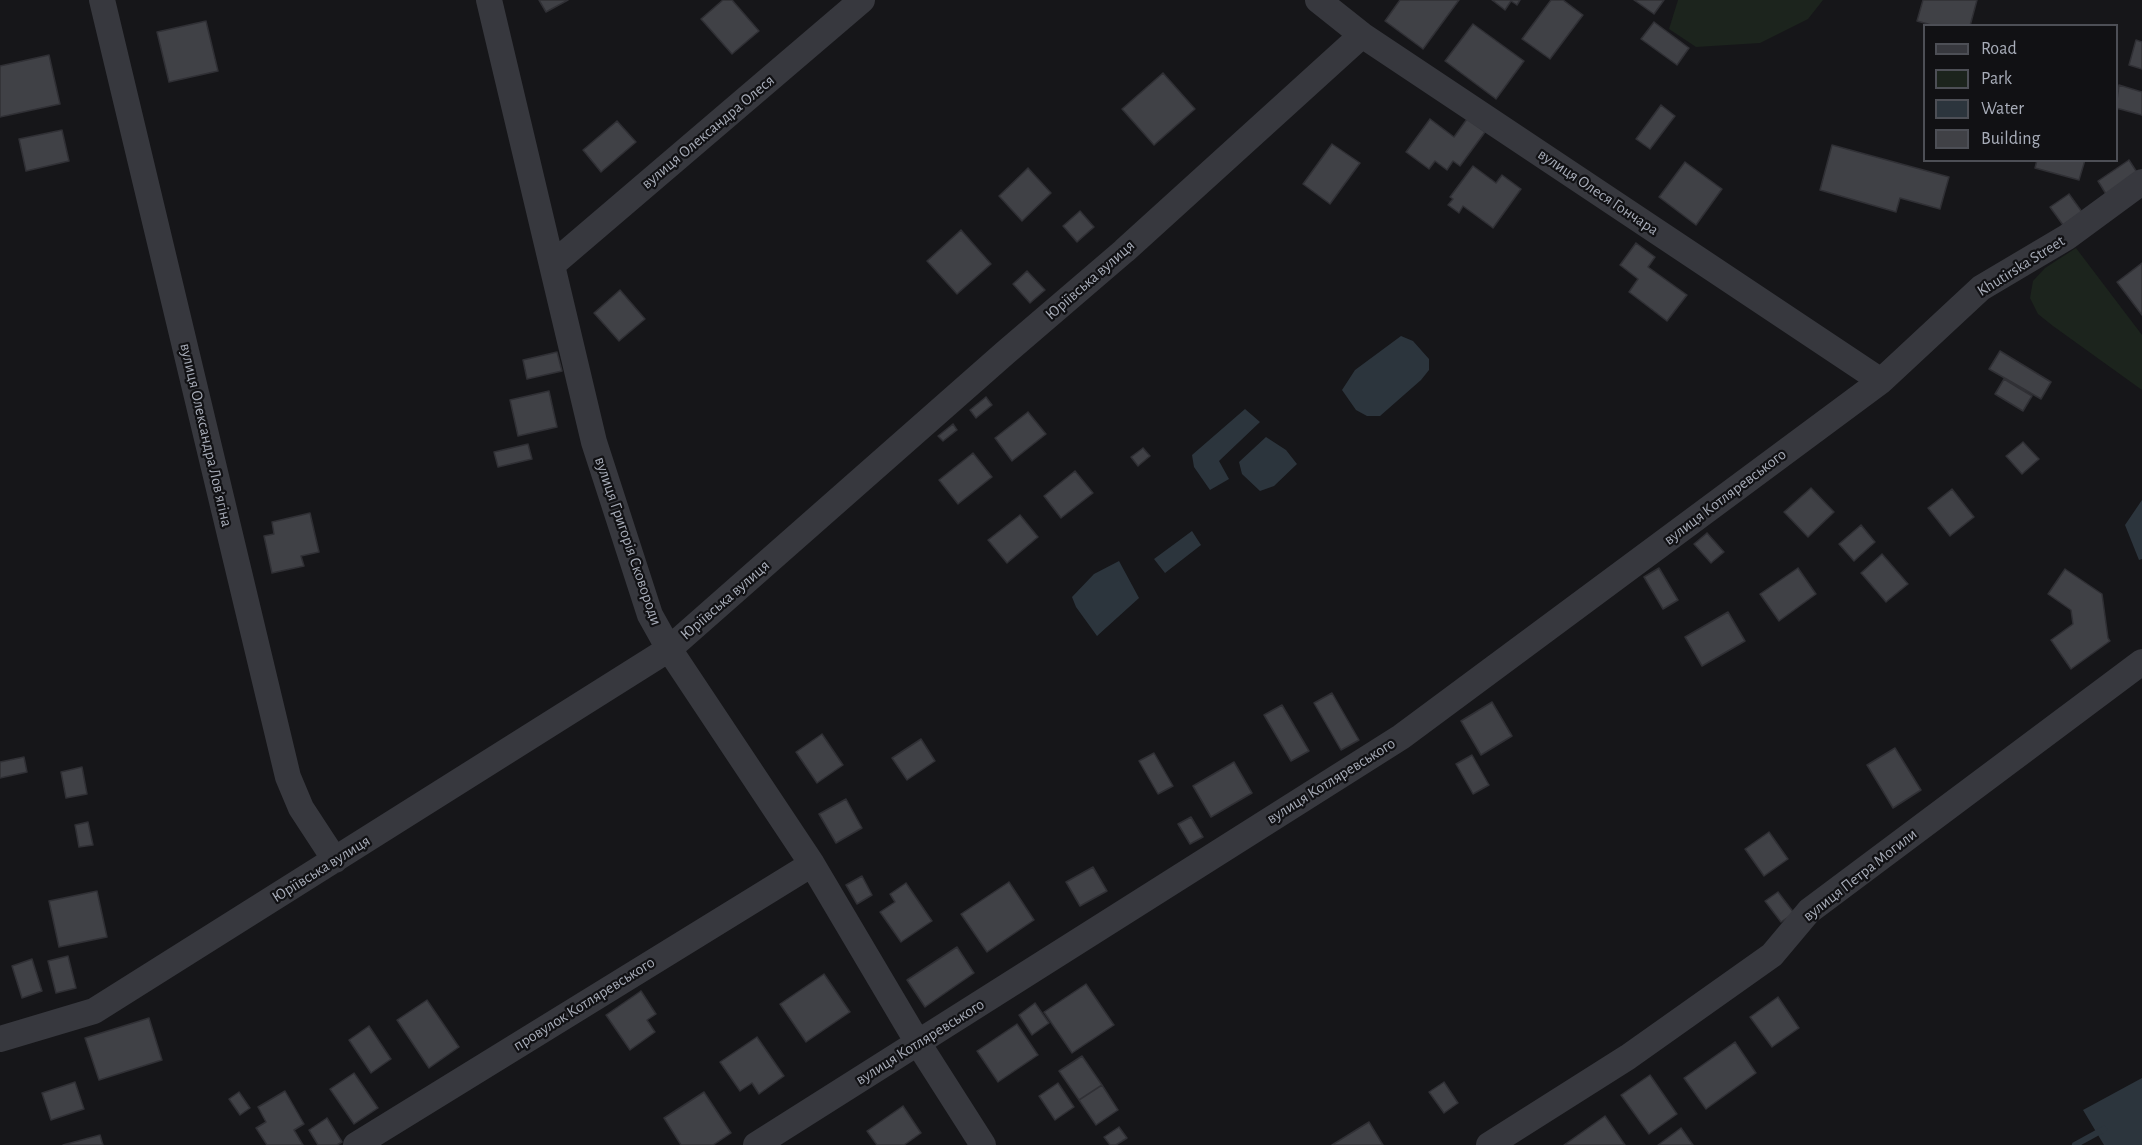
<!DOCTYPE html>
<html>
<head>
<meta charset="utf-8">
<style>
	body { margin:0 }
	#map { position:relative; width:2142px; height:1145px; overflow:hidden; background:#161619; font-family:"Alegreya Sans",sans-serif }
	canvas { display:block }
	.legend { position:absolute; left:1923px; top:24px; width:195px; height:138px; box-sizing:border-box; background:#111114; border:2px solid #4d4f56; margin:0; padding:8px 10px; list-style:none; font-size:18px; color:#a8adb9 }
	.legend li { display:flex; align-items:center; gap:12px; height:30px }
	.legend b { width:30px; border:2px solid #4d4f56 }
</style>
</head>
<body>
<div id="map">
<canvas width="2142" height="1145"></canvas>
<ul class="legend">
<li><b style="height:8px;background:#37383e"></b>Road</li>
<li><b style="height:16px;background:#1c241d"></b>Park</li>
<li><b style="height:16px;background:#2c353d"></b>Water</li>
<li><b style="height:16px;background:#404146"></b>Building</li>
</ul>
</div>
<script>
const c = document.querySelector('canvas').getContext('2d');
c.lineJoin = 'round';
function fillPath(path, color) { c.fillStyle = color; c.fill(path, 'evenodd'); }
const toPath = rows => new Path2D(rows.map(r => 'M' + r).join(''));
function trace(path, color, width, dash) { c.strokeStyle = color; c.lineWidth = width; c.lineCap = dash ? 'butt' : 'round'; c.setLineDash(dash || []); c.stroke(path); }
function write(font, color, halo, rows, align = 'center') {
  c.font = font + ' "Alegreya Sans",sans-serif'; c.lineWidth = 4.5; c.setLineDash([]); c.textBaseline = 'middle'; c.strokeStyle = halo; c.fillStyle = color; for (const [text, x, y, turn = 0] of rows) {
    c.save(); c.translate(x, y); c.rotate((+turn || 0) * Math.PI / 180); c.textAlign = isNaN(turn) ? turn : align; if (halo) c.strokeText(text, 0, 0); c.fillText(text, 0, 0); c.restore();
  }
}
fillPath(toPath([
	[1678,0,1823,0,1808,19,1760,43,1696,47,1669,29],
	[2076,248,2142,335,2142,390,2053,326,2038,314,2030,298,2033,281,2045,268]
]), '#1c241d');
fillPath(toPath([
	[1401,336,1413,341,1429,359,1429,370,1421,380,1380,416,1367,416,1356,410,1342,390,1355,370],
	[1245,409,1260,422,1219,461,1229,479,1210,490,1194,467,1192,455],
	[1266,437,1286,450,1297,464,1274,486,1260,491,1242,474,1239,462],
	[2142,500,2142,559,2139,560,2125,525],
	[1192,531,1201,545,1165,573,1154,559],
	[1119,561,1139,598,1097,636,1076,607,1072,597,1094,574],
	[2142,1078,2142,1145,2104,1145,2083,1110]
]), '#2c353d');
trace(toPath([
	[2075,1145,2104,1129]
]), '#2c353d', 6);
const building = toPath([
	[539,0,568,0,546,12,539,0],
	[723,0,732,0,759,31,732,54,701,19,723,0],
	[1400,0,1459,0,1423,49,1385,21,1400,0],
	[1492,0,1520,0,1517,5,1511,1,1505,10,1492,0],
	[1551,0,1563,0,1583,15,1550,59,1522,39,1551,0],
	[1634,0,1664,0,1654,14,1634,0],
	[1923,0,1977,0,1970,26,1935,26,1917,21,1923,0],
	[206,21,218,71,169,82,157,32,206,21],
	[1654,22,1689,48,1677,65,1641,39,1654,22],
	[1473,24,1524,61,1496,99,1445,61,1473,24],
	[2136,40,2142,42,2142,69,2129,65,2136,40],
	[49,55,60,104,0,117,0,66,49,55],
	[1163,73,1195,109,1154,145,1122,109,1163,73],
	[2119,85,2142,92,2142,115,2116,108,2119,85],
	[1661,105,1675,116,1650,149,1636,139,1661,105],
	[1430,119,1454,137,1467,119,1485,132,1460,166,1453,161,1447,170,1435,161,1429,169,1406,152,1430,119],
	[617,121,636,142,601,172,583,150,617,121],
	[62,130,69,161,26,171,19,139,62,130],
	[1332,144,1360,163,1330,204,1303,184,1332,144],
	[1832,145,1949,177,1940,209,1900,198,1896,212,1820,190,1832,145],
	[2037,160,2085,160,2079,180,2035,168,2037,160],
	[2129,160,2138,174,2106,194,2098,181,2129,160],
	[1685,162,1722,189,1696,225,1659,197,1685,162],
	[1473,166,1496,183,1502,175,1521,189,1493,228,1463,206,1459,213,1448,205,1453,199,1450,197,1473,166],
	[1028,168,1051,193,1022,221,999,196,1028,168],
	[2069,194,2082,212,2063,225,2050,207,2069,194],
	[1080,211,1094,227,1077,242,1063,226,1080,211],
	[961,230,991,264,957,294,927,261,961,230],
	[1636,243,1655,257,1648,267,1687,295,1667,321,1629,292,1638,279,1620,265,1636,243],
	[2142,263,2142,315,2117,282,2142,263],
	[1027,271,1045,290,1030,303,1013,284,1027,271],
	[620,290,645,319,619,341,594,313,620,290],
	[2000,351,2051,382,2041,399,1989,369,2000,351],
	[557,352,562,371,527,379,523,360,557,352],
	[2004,379,2032,396,2023,411,1995,394,2004,379],
	[549,391,557,427,518,436,510,400,549,391],
	[986,397,992,405,976,418,970,410,986,397],
	[1028,412,1046,434,1012,461,995,438,1028,412],
	[953,424,957,430,943,441,938,436,953,424],
	[2023,442,2039,459,2022,474,2006,456,2023,442],
	[528,444,532,459,498,467,494,452,528,444],
	[1143,448,1150,456,1138,466,1131,457,1143,448],
	[973,453,992,477,958,504,939,480,973,453],
	[1075,471,1093,493,1061,518,1044,496,1075,471],
	[1811,488,1834,512,1808,537,1784,512,1811,488],
	[1952,489,1974,517,1950,536,1928,508,1952,489],
	[310,513,319,552,301,556,304,566,272,573,264,536,274,534,272,522,310,513],
	[1020,515,1038,537,1007,563,988,540,1020,515],
	[1861,525,1875,542,1854,561,1839,544,1861,525],
	[1707,533,1724,552,1711,563,1694,544,1707,533],
	[1882,554,1908,584,1886,602,1861,573,1882,554],
	[1659,568,1678,600,1663,609,1644,577,1659,568],
	[1798,568,1816,594,1779,621,1760,594,1798,568],
	[2065,569,2102,594,2108,638,2110,641,2071,669,2051,640,2073,624,2071,610,2048,594,2065,569],
	[1728,612,1745,641,1702,666,1685,637,1728,612],
	[1332,693,1359,740,1341,750,1314,703,1332,693],
	[1492,702,1512,736,1481,755,1461,721,1492,702],
	[1282,705,1309,751,1291,761,1264,715,1282,705],
	[822,734,843,765,817,783,796,752,822,734],
	[921,739,935,761,907,780,892,758,921,739],
	[1895,748,1921,790,1893,808,1867,765,1895,748],
	[1154,753,1173,786,1158,794,1139,761,1154,753],
	[1472,755,1489,785,1473,794,1456,764,1472,755],
	[24,757,27,772,0,778,0,762,24,757],
	[1234,762,1252,793,1211,817,1193,786,1234,762],
	[82,767,87,794,66,798,61,772,82,767],
	[846,799,862,828,836,843,819,814,846,799],
	[1191,817,1203,837,1190,844,1178,824,1191,817],
	[88,822,93,845,79,847,75,825,88,822],
	[1769,832,1788,859,1764,876,1745,849,1769,832],
	[1093,867,1107,891,1080,906,1066,882,1093,867],
	[862,876,872,895,857,904,846,885,862,876],
	[1009,882,1034,920,987,952,961,914,1009,882],
	[906,883,932,921,901,942,880,912,895,902,890,894,906,883],
	[97,891,107,937,59,947,49,901,97,891],
	[1778,892,1794,913,1781,922,1765,901,1778,892],
	[957,947,974,973,925,1007,907,980,957,947],
	[68,956,76,988,56,993,48,961,68,956],
	[32,959,42,991,22,998,12,966,32,959],
	[824,974,850,1012,806,1042,780,1004,824,974],
	[1086,984,1114,1025,1072,1053,1044,1012,1086,984],
	[641,991,656,1014,647,1020,655,1032,630,1050,606,1015,641,991],
	[1778,997,1799,1028,1772,1047,1750,1017,1778,997],
	[427,1000,459,1047,429,1068,397,1020,427,1000],
	[1035,1003,1049,1023,1032,1035,1019,1015,1035,1003],
	[149,1018,162,1060,99,1080,85,1038,149,1018],
	[1017,1024,1038,1055,998,1082,977,1051,1017,1024],
	[369,1026,391,1059,371,1073,349,1040,369,1026],
	[757,1037,784,1076,759,1094,752,1083,740,1091,720,1062,757,1037],
	[1735,1042,1756,1073,1706,1109,1684,1078,1735,1042],
	[1082,1056,1102,1085,1079,1100,1059,1071,1082,1056],
	[354,1073,378,1108,354,1124,330,1089,354,1073],
	[1650,1075,1677,1114,1649,1134,1621,1095,1650,1075],
	[75,1082,84,1109,51,1120,42,1093,75,1082],
	[1444,1082,1458,1103,1444,1113,1429,1092,1444,1082],
	[1058,1083,1074,1107,1055,1120,1039,1096,1058,1083],
	[1102,1085,1118,1110,1096,1125,1079,1100,1102,1085],
	[285,1091,304,1124,294,1130,303,1145,267,1145,256,1128,266,1122,258,1107,285,1091],
	[239,1092,250,1108,240,1115,229,1099,239,1092],
	[704,1092,731,1133,713,1145,681,1145,664,1118,704,1092],
	[903,1106,921,1133,904,1145,877,1145,867,1131,903,1106],
	[1605,1116,1625,1145,1564,1145,1605,1116],
	[327,1118,342,1142,337,1145,318,1145,309,1130,327,1118],
	[1369,1122,1383,1145,1332,1145,1369,1122],
	[1119,1127,1127,1138,1116,1145,1110,1145,1104,1137,1119,1127],
	[1681,1128,1693,1145,1658,1145,1681,1128],
	[100,1135,103,1145,63,1145,100,1135]
]);
fillPath(building, '#404146');
trace(building, '#303035', 1.5);
trace(toPath([
	[102,0,288,777,301,808,335,860],
	[489,0,594,442,650,615,669,649,812,864,918,1043,983,1145],
	[1318,0,1362,35,1881,381],
	[553,264,862,0],
	[0,1039,94,1011,669,649,1005,353,1124,251,1362,35],
	[356,1145,812,864],
	[756,1145,1401,737,1881,381,1981,288,2067,237,2142,182],
	[1489,1145,1628,1057,1772,955,1809,911,2142,662]
]), '#37383e', 26);
write('16px', '#a8adb9', '#111114', [
	["вулиця Олександра Олеся",708,132,-40],
	["вулиця Олеся Гончара",1598,192,34],
	["Khutirska Street",2021,266,-32],
	["Юріївська вулиця",1090,280,-41],
	["вулиця Олександра Ловʼягіна",206,435,77],
	["вулиця Котляревського",1725,497,-37],
	["вулиця Григорія Сковороди",628,541,71],
	["Юріївська вулиця",725,600,-41],
	["вулиця Котляревського",1331,781,-32],
	["Юріївська вулиця",321,869,-32],
	["вулиця Петра Могили",1860,875,-38],
	["провулок Котляревського",584,1004,-32],
	["вулиця Котляревського",920,1042,-32]
]);
</script>
</body>
</html>
